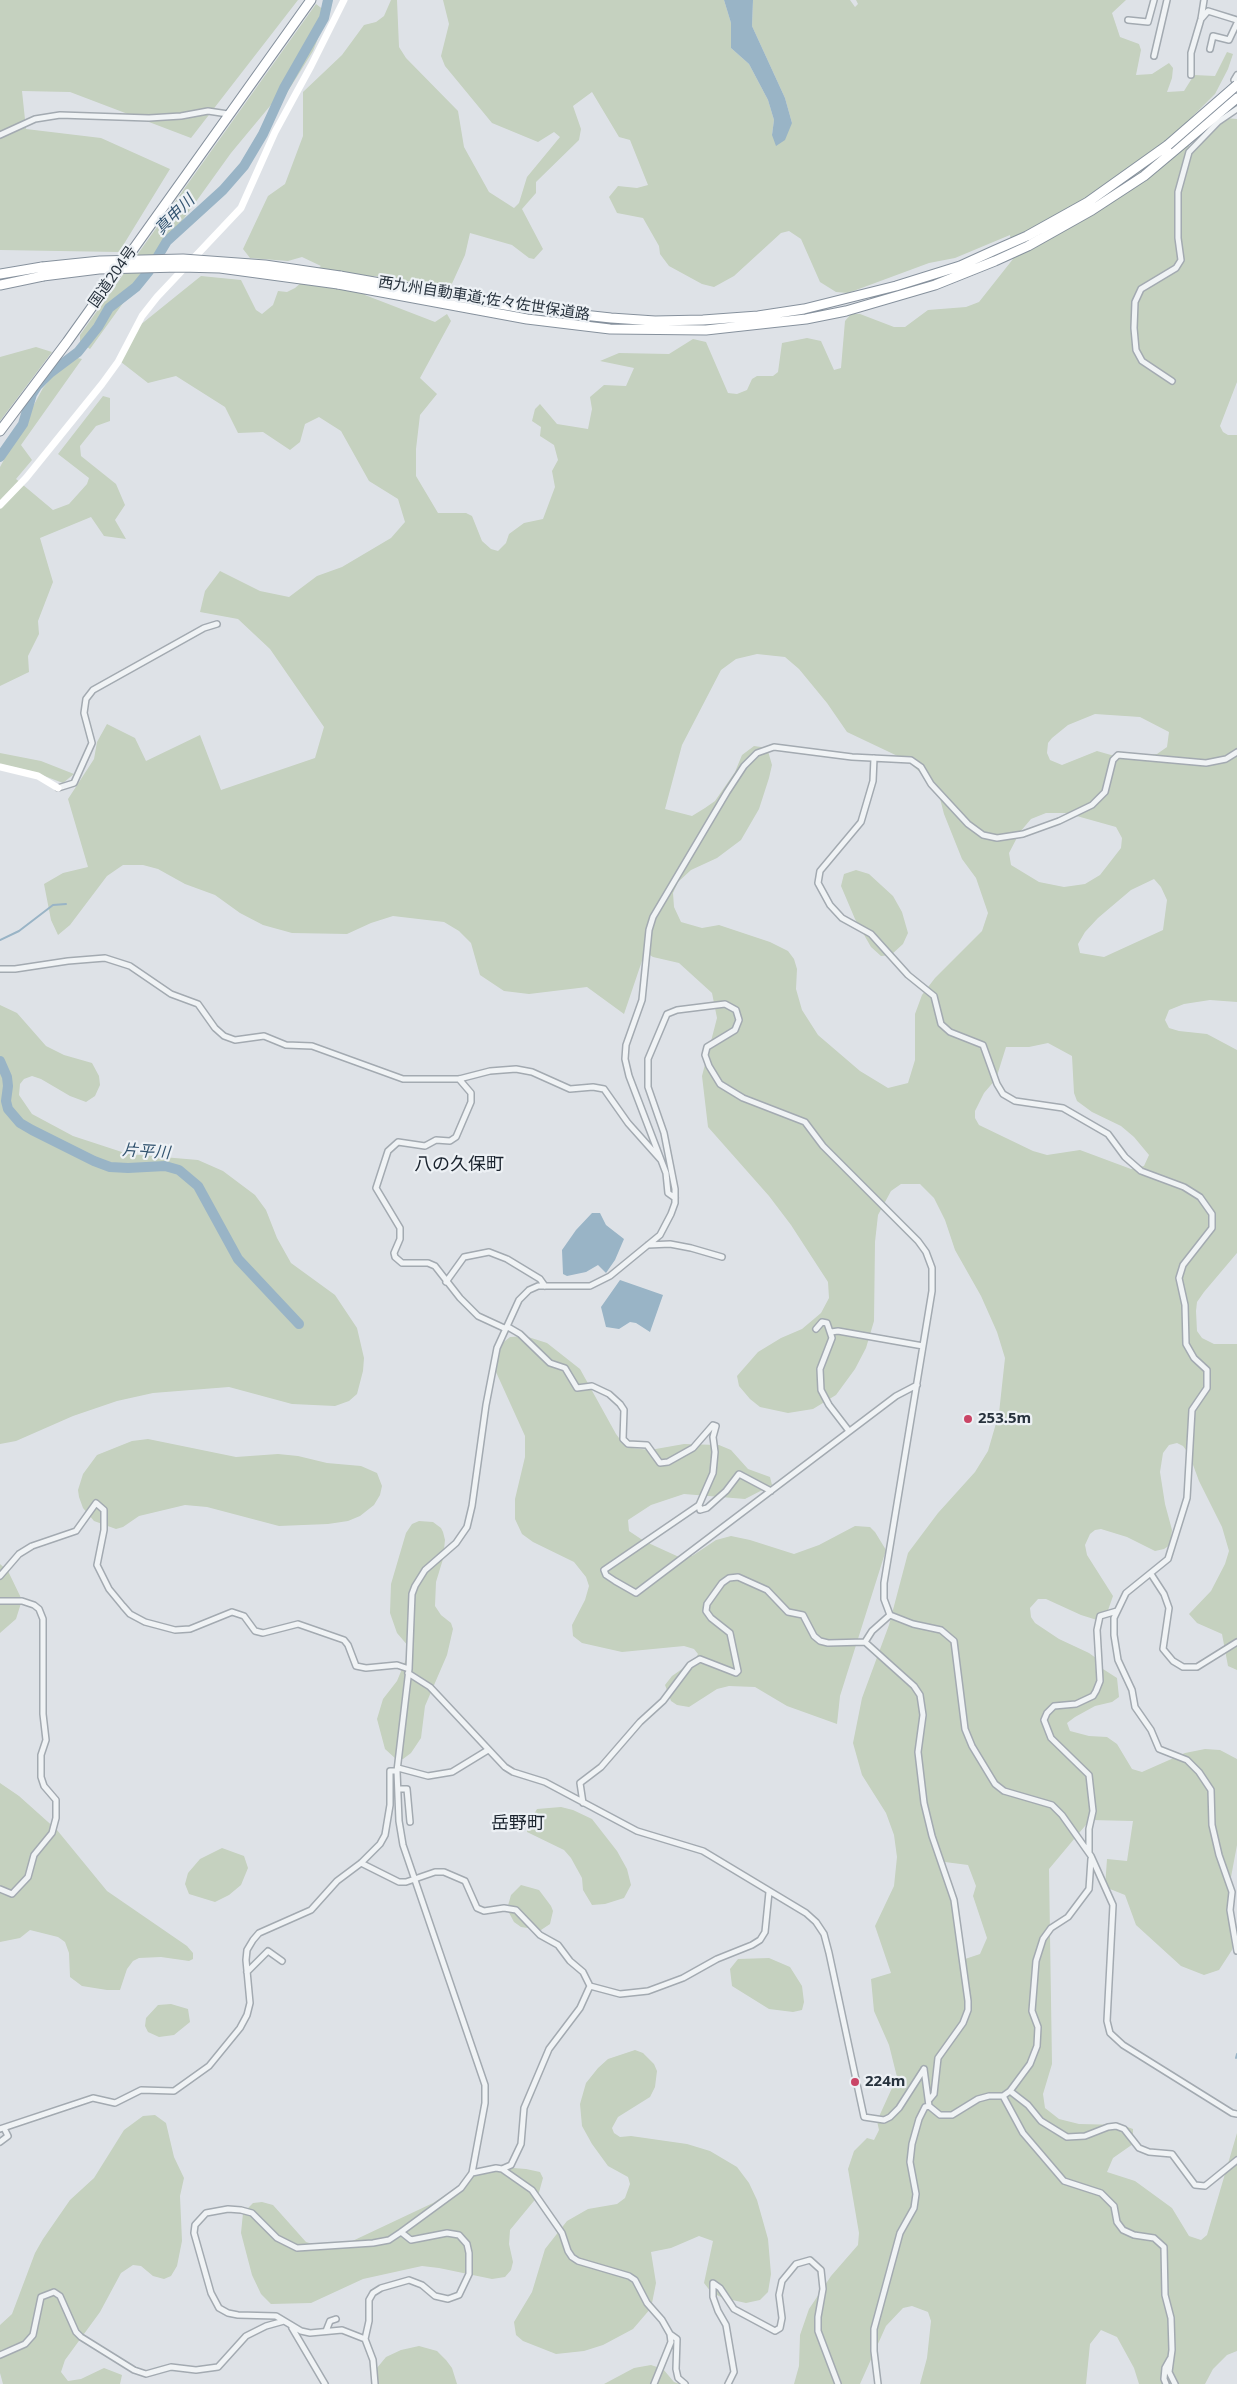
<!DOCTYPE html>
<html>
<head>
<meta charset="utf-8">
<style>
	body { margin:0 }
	canvas { display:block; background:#dee2e7 }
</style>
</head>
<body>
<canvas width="1237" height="2384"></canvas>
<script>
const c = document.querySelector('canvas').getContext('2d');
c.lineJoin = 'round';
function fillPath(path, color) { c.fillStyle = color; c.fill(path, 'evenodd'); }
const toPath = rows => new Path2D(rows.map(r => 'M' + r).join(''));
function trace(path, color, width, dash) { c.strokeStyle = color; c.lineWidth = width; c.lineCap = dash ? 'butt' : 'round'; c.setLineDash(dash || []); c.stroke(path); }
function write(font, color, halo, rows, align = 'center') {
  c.font = font + ' "Noto Sans","Noto Sans JP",sans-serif'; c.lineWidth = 4.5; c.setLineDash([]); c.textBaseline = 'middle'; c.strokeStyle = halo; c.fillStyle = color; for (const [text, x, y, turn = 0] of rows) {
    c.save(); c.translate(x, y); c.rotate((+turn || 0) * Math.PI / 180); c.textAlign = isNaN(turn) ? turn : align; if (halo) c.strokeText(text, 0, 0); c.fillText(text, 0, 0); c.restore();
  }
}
fillPath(toPath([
	[0,0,298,0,191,138,70,92,22,91,26,129,101,138,170,169,119,252,0,250],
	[391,0,397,0,399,47,406,58,458,111,464,147,489,192,514,208,519,203,527,177,560,137,554,132,538,142,492,123,445,66,441,56,449,24,443,0,724,0,731,23,731,48,749,64,768,100,774,120,772,135,792,123,785,98,752,26,753,0,850,0,855,7,858,4,856,0,1126,0,1112,13,1120,37,1139,44,1141,50,1136,75,1152,74,1169,63,1173,68,1172,78,1167,92,1184,91,1194,75,1215,76,1227,52,1233,54,1228,69,1215,94,1179,130,1192,150,1225,118,1237,119,1237,382,1220,426,1223,432,1228,435,1237,435,1237,1002,1210,1000,1184,1004,1169,1010,1165,1020,1169,1028,1179,1031,1207,1034,1237,1050,1237,1253,1204,1292,1197,1302,1196,1311,1197,1331,1202,1338,1214,1344,1237,1344,1237,1670,1228,1666,1222,1634,1197,1623,1189,1614,1211,1591,1225,1564,1229,1551,1222,1527,1199,1481,1189,1454,1183,1446,1177,1443,1169,1445,1163,1453,1160,1472,1165,1504,1172,1530,1170,1545,1164,1549,1155,1551,1127,1537,1101,1529,1095,1530,1090,1534,1085,1545,1087,1555,1113,1596,1106,1616,1097,1620,1081,1615,1046,1599,1038,1599,1030,1608,1031,1617,1035,1623,1059,1639,1089,1653,1100,1661,1103,1669,1117,1678,1119,1697,1112,1702,1095,1706,1075,1717,1067,1723,1070,1731,1089,1736,1107,1737,1117,1744,1132,1769,1142,1772,1185,1753,1205,1749,1220,1750,1237,1759,1237,1845,1231,1877,1231,1909,1235,1938,1232,1950,1219,1970,1204,1975,1181,1966,1136,1925,1125,1895,1105,1887,1107,1859,1127,1861,1133,1821,1090,1820,1049,1869,1052,2064,1043,2094,1045,2108,1059,2119,1079,2124,1122,2125,1133,2129,1133,2144,1113,2158,1107,2172,1135,2181,1172,2208,1189,2236,1201,2240,1207,2235,1237,2133,1237,2351,1227,2355,1213,2369,1205,2384,1139,2384,1134,2368,1117,2337,1101,2330,1090,2344,1086,2384,920,2384,927,2358,931,2321,928,2312,912,2306,903,2308,886,2326,860,2384,794,2384,799,2366,800,2335,809,2309,831,2276,858,2245,859,2233,848,2169,854,2151,867,2138,874,2140,879,2130,877,2121,897,2077,889,2045,874,2011,871,1979,891,1973,875,1926,894,1886,897,1857,894,1835,886,1813,862,1775,853,1743,862,1698,889,1625,908,1553,938,1513,975,1472,988,1451,999,1413,1005,1358,997,1332,981,1296,955,1250,945,1220,934,1198,920,1184,901,1184,891,1191,878,1215,875,1242,874,1321,866,1348,855,1369,836,1395,813,1409,788,1413,760,1407,750,1399,739,1386,737,1376,758,1352,781,1338,802,1329,821,1313,829,1298,828,1282,791,1225,769,1196,708,1127,702,1076,717,1018,712,993,679,963,653,957,645,952,624,1014,587,987,529,994,504,991,480,975,471,943,459,931,444,922,393,916,371,923,347,934,292,933,263,925,240,913,215,895,185,884,158,869,143,865,123,865,107,876,70,925,58,935,51,920,44,884,63,873,88,867,68,799,94,759,97,742,107,724,135,738,146,761,200,735,221,790,315,758,324,727,270,649,238,619,200,612,205,591,220,571,260,591,289,597,317,576,342,567,391,538,405,522,398,499,369,481,341,431,319,417,305,424,300,442,290,450,263,432,238,433,225,407,176,376,148,383,121,362,134,330,201,276,241,280,256,310,262,314,273,305,278,291,287,292,295,288,321,266,302,257,288,261,250,258,243,249,268,196,285,184,303,136,303,92,342,55,364,25,376,22,384,16],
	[592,92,619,137,630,140,648,185,637,188,618,186,609,197,617,213,643,218,659,246,660,254,669,266,702,284,714,287,734,276,781,233,789,231,801,239,820,282,836,292,848,293,929,263,955,258,1010,235,1013,259,979,302,966,307,928,310,905,327,894,327,860,314,851,314,845,321,841,368,834,370,821,341,807,338,782,343,778,372,773,376,757,376,752,379,747,390,737,394,728,393,706,342,693,339,669,354,619,353,600,361,634,368,626,386,604,385,590,397,592,409,588,429,557,424,540,404,535,409,532,421,541,427,540,436,554,445,558,460,552,471,555,487,543,519,524,523,509,534,506,543,498,551,491,549,482,541,472,516,466,513,438,513,416,476,416,449,420,415,437,394,420,378,451,321,447,314,435,322,365,295,374,276,450,288,465,255,470,233,512,245,529,258,534,259,543,249,522,209,536,193,536,182,579,140,581,129,573,106],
	[757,654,785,657,799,669,827,703,847,732,906,760,937,787,944,814,962,859,976,878,988,913,982,931,935,978,922,995,915,1014,915,1060,908,1083,888,1088,860,1071,818,1035,802,1010,796,989,797,969,794,959,788,951,770,942,719,925,702,928,681,922,674,907,673,893,678,882,691,870,717,858,741,840,759,809,769,778,772,765,768,751,761,747,754,746,742,755,735,772,715,801,705,808,692,816,665,809,682,745,721,670,736,659],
	[1095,714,1140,717,1169,732,1167,747,1157,754,1125,759,1097,751,1062,765,1050,760,1047,753,1048,743,1052,738,1068,725],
	[1046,813,1066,813,1116,827,1122,838,1121,848,1100,875,1085,884,1064,887,1039,882,1011,865,1009,853,1020,832,1031,819],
	[1154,879,1161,887,1167,900,1163,930,1104,957,1080,953,1078,944,1085,932,1098,918,1131,890],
	[1048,1043,1072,1056,1074,1093,1077,1101,1092,1112,1121,1126,1134,1137,1149,1155,1144,1166,1131,1169,1080,1150,1047,1155,1033,1151,979,1125,975,1118,975,1111,984,1093,996,1079,1006,1047,1029,1047],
	[945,1862,968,1865,976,1886,973,1896,987,1938,980,1954,962,1960],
	[316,4,328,13,313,51,283,99,275,100,231,153,90,349,80,342,80,335],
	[36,347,52,352,0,421,0,357],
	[69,356,82,359,21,445,32,460,16,479,53,510,69,504,87,484,89,478,58,454,103,396,110,398,110,421,96,426,80,446,81,456,116,484,125,505,115,520,126,539,104,536,91,517,40,538,53,582,38,621,39,634,28,656,29,672,0,686,0,467,43,388],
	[0,753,41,761,74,774,63,783,31,771,0,764],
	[856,870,869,874,893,896,902,912,908,933,903,944,891,955,881,956,871,947,855,919,841,886,844,874],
	[0,1005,17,1013,46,1046,64,1055,92,1063,99,1076,100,1085,95,1096,86,1102,70,1096,41,1079,32,1076,24,1079,20,1084,19,1095,32,1114,73,1136,128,1154,198,1160,223,1171,255,1195,266,1210,277,1238,291,1263,335,1295,357,1328,364,1358,363,1371,357,1394,349,1401,335,1406,292,1404,229,1387,153,1393,117,1401,73,1416,16,1441,0,1444],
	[525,1336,547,1343,580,1369,616,1434,622,1442,632,1448,650,1450,684,1444,719,1445,731,1450,748,1469,770,1477,772,1485,745,1499,684,1494,651,1505,628,1520,629,1531,644,1541,679,1557,692,1556,716,1540,731,1536,750,1540,794,1554,819,1545,855,1526,870,1527,875,1532,886,1550,840,1696,837,1724,787,1706,755,1687,729,1686,717,1689,689,1707,677,1705,671,1701,665,1685,672,1676,695,1660,698,1654,694,1649,684,1646,622,1652,582,1643,573,1636,572,1625,585,1600,589,1586,586,1577,574,1562,533,1542,522,1534,515,1519,515,1499,525,1457,525,1436,496,1372,496,1355,500,1345,510,1337],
	[148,1439,236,1457,278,1454,298,1456,327,1463,361,1466,377,1473,382,1486,380,1495,374,1505,360,1516,348,1521,328,1524,279,1526,207,1507,185,1505,139,1516,123,1527,116,1529,94,1521,83,1508,79,1497,78,1490,83,1474,97,1455,132,1441],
	[419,1521,433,1522,441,1528,443,1532,445,1540,443,1559,436,1582,435,1606,441,1615,451,1623,453,1629,447,1655,425,1706,421,1738,411,1753,403,1759,396,1759,385,1749,377,1719,383,1699,397,1681,407,1657,409,1647,397,1633,390,1613,391,1584,406,1533,412,1524],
	[0,1564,8,1571,22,1600,16,1619,0,1633],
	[0,1783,19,1796,57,1830,107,1891,187,1946,193,1953,193,1959,189,1961,161,1957,139,1958,133,1961,127,1969,120,1990,107,1990,82,1986,70,1977,69,1953,65,1942,58,1937,30,1930,20,1938,0,1942],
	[561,1807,573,1810,592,1819,617,1851,627,1869,631,1885,624,1898,605,1904,592,1905,583,1890,582,1878,571,1858,564,1850,527,1832,527,1826,537,1809],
	[222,1848,244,1856,248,1868,241,1885,229,1895,215,1902,189,1894,185,1884,188,1873,200,1859],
	[521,1885,539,1890,551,1906,553,1911,550,1924,541,1930,521,1927,514,1922,507,1909,511,1895],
	[769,1958,790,1967,802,1986,804,2002,802,2010,793,2012,769,2009,732,1986,730,1969,738,1959],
	[171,2004,188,2009,190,2022,174,2035,159,2037,148,2032,145,2026,146,2018,158,2005],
	[635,2050,643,2053,654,2064,657,2071,655,2087,650,2097,618,2117,612,2128,614,2133,620,2137,631,2136,687,2144,710,2151,737,2167,749,2183,757,2200,768,2239,771,2274,768,2292,760,2300,746,2303,723,2298,711,2292,704,2283,713,2241,699,2236,671,2248,651,2252,656,2283,651,2308,633,2329,603,2345,584,2351,556,2354,523,2341,516,2335,514,2322,532,2292,545,2249,567,2221,588,2209,617,2204,625,2198,630,2184,628,2177,608,2166,592,2144,582,2126,580,2104,586,2083,598,2068,608,2059],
	[155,2115,166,2123,174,2157,184,2178,180,2196,182,2241,177,2266,171,2276,164,2279,153,2276,141,2266,133,2265,121,2273,100,2312,65,2360,61,2372,68,2381,81,2379,104,2368,122,2375,120,2384,3,2384,0,2373,0,2325,12,2314,35,2253,43,2239,70,2200,94,2178,124,2130,143,2116],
	[489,2166,526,2169,540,2172,543,2178,538,2196,510,2230,509,2244,513,2262,511,2270,505,2277,492,2279,439,2268,422,2266,363,2279,311,2303,271,2304,261,2294,252,2275,241,2233,243,2213,253,2203,262,2202,273,2205,306,2242,316,2245,346,2244,433,2203],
	[419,2346,437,2351,446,2360,452,2368,457,2384,371,2384,372,2374,386,2357,401,2350],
	[651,2365,663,2369,674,2382,680,2384,604,2384,634,2368]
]), '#c5d1bf');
fillPath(toPath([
	[724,0,753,0,752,26,785,98,792,123,785,140,776,146,772,135,774,120,768,100,749,64,731,48,731,23],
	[592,1213,600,1213,606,1225,624,1239,615,1260,606,1273,598,1265,586,1272,567,1276,563,1274,562,1250,576,1230],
	[620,1280,663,1295,650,1332,636,1323,630,1322,619,1329,606,1327,601,1307]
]), '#99b4c6');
trace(toPath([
	[0,940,19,931,53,905,66,904],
	[1236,2058,1237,2054]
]), '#99b4c6', 2);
trace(toPath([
	[0,457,23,424,32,394,37,386,50,373,78,352,98,327,109,308,136,287,149,271,167,241,223,190,244,166,263,134,284,88,324,18,328,0],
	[0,1061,7,1077,8,1086,6,1101,8,1109,20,1123,32,1130,94,1161,110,1167,128,1168,165,1166,179,1170,198,1186,238,1259,299,1324]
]), '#99b4c6', 10);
const street = toPath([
	[1202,18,1208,11,1237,20],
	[1128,20,1148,22,1154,0],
	[1210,49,1213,36,1229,40,1237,23],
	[1154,56,1167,0],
	[1191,75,1191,53,1201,19,1204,0],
	[1237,75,1234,80,1237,85],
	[0,135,35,119,60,115,149,118,181,116,208,111,228,114],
	[1172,381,1142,361,1136,350,1134,328,1135,302,1141,289,1176,268,1181,260,1178,238,1178,192,1189,152,1218,122,1237,109],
	[874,758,873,781,861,822,820,871,818,883,830,905,842,918,871,934,908,975,934,996,941,1024,950,1032,983,1045,997,1084,1003,1094,1015,1101,1063,1108,1108,1134,1125,1157,1141,1171,1184,1187,1200,1197,1212,1214,1212,1228,1183,1265,1179,1278,1185,1305,1186,1344,1194,1358,1207,1370,1207,1388,1192,1410,1187,1498,1168,1559,1126,1593,1114,1618,1114,1635,1118,1660,1132,1690,1135,1707,1151,1730,1159,1749,1187,1760,1199,1772,1211,1790,1212,1825,1219,1855,1232,1892,1230,1910,1237,1951],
	[58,788,74,783,92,743,84,713,86,699,93,690,204,628,217,624],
	[0,969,15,969,68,961,105,958,130,966,171,994,198,1004,215,1028,224,1036,235,1040,264,1036,286,1045,312,1046,403,1079,459,1079,490,1071,516,1069,532,1072,570,1089,593,1087,604,1089,628,1123,661,1160],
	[459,1079,471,1093,471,1102,456,1137,450,1141,436,1140,425,1146,398,1142,388,1151,376,1188,400,1228,400,1239,394,1253,395,1257,402,1263,428,1263,435,1266,460,1298,478,1316,504,1328,508,1327,520,1334,550,1363,565,1368,577,1388,592,1386,609,1394,620,1404,624,1410,623,1439,628,1444,647,1445,660,1463,668,1462,693,1448,713,1425,716,1426,713,1437,715,1452,713,1473,699,1505,604,1570,606,1575,615,1581,636,1593,896,1396,917,1385],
	[675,1198,668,1193,666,1173,629,1076,625,1059,626,1045,642,1000,649,930,653,917,727,792,744,766,757,753,774,747,852,757,911,760,921,767,931,784,968,824,983,835,997,838,1023,834,1059,821,1092,805,1105,792,1113,760,1118,755,1206,763,1226,759,1237,752],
	[648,1245,670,1244,691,1248,722,1257],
	[446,1282,464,1257,489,1252,507,1259,540,1279,545,1286],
	[816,1329,822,1322,827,1323,832,1338,820,1369,821,1390,829,1405,849,1431],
	[831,1332,838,1331,923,1346],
	[699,1505,700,1510,707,1508,726,1491,739,1474,771,1491],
	[1151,1574,1164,1594,1169,1608,1163,1649,1173,1661,1183,1667,1197,1667,1237,1642],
	[0,1576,19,1554,32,1546,76,1531,96,1503,104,1510,104,1530,97,1565,109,1589,123,1606,130,1614,145,1622,175,1630,190,1629,232,1612,244,1616,255,1631,263,1633,298,1624,344,1640,348,1645,356,1666,366,1668,397,1665,409,1669],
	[0,1601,22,1601,34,1605,39,1609,43,1619,43,1714,46,1740,41,1755,41,1777,44,1786,56,1800,56,1818,52,1833,34,1855,28,1877,12,1894,0,1889],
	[865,1642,872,1631,890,1615],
	[408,1673,430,1687,505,1767,513,1772,545,1782,637,1831,703,1851,806,1913,816,1922,824,1934,829,1953,864,2117,884,2120,890,2117,899,2108,924,2069],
	[398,1768,428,1776,452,1772,488,1750],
	[398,1789,407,1789,410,1822],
	[583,1803,580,1783,601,1767,640,1722,663,1701,690,1665,700,1659,736,1673,738,1671,730,1633,711,1618,706,1611,707,1604,722,1583,729,1578,738,1577,767,1590,788,1612,803,1615,814,1636,820,1641,828,1643,865,1642,914,1686,920,1695,923,1715,918,1752,924,1803,932,1836,954,1900,968,2001,968,2010,963,2023,938,2058,934,2094,929,2100],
	[1089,1852,1089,1829,1093,1811,1089,1775,1051,1738,1044,1720,1047,1713,1054,1706,1076,1704,1093,1696,1096,1691,1100,1681,1097,1630,1100,1616,1117,1611],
	[361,1863,399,1882,406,1882,435,1872,444,1872,465,1881,477,1908,484,1911,504,1908,516,1910,540,1935,558,1945,570,1961,583,1972,590,1986,580,2008,549,2049,524,2108,521,2144,511,2165,502,2169],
	[247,1972,268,1951,282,1961],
	[590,1986,620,1994,648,1991,683,1978,717,1959,752,1945,760,1940,765,1932,769,1892],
	[924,2069,929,2106,940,2115,952,2115,978,2099,989,2096,1003,2096,1010,2091,1030,2064,1037,2046,1038,2027,1032,2011,1036,1961,1043,1939,1051,1928,1068,1917,1089,1889,1091,1859],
	[1010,2091,1028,2105,1041,2121,1067,2137,1085,2136,1108,2127,1116,2126,1124,2129,1139,2148,1149,2152,1172,2154,1195,2185,1205,2186,1237,2160],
	[1003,2096,1023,2133,1064,2181,1101,2193,1114,2206,1117,2222,1123,2230,1134,2235,1154,2238,1164,2247,1165,2295,1171,2318,1172,2350,1169,2372,1175,2384],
	[0,2129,93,2098,115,2103,141,2090,174,2091,209,2066,240,2028,247,2015,250,2003,246,1960,247,1950,253,1940,259,1933,311,1910,337,1881,361,1863,380,1844,385,1835,390,1805,390,1771,397,1771],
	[0,2142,8,2136,4,2128],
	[472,2173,496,2168,502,2169,532,2190,562,2233,568,2251,572,2257,578,2261,629,2276,635,2280,647,2303,662,2320,670,2334,677,2339,676,2369,678,2378,685,2384],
	[292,2328,325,2384],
	[326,2331,330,2321,336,2319],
	[365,2339,342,2330,310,2333,301,2331,276,2316,238,2315,228,2313,219,2308,211,2293,194,2233,195,2225,206,2213,228,2209,241,2210,252,2213,277,2238,297,2248,373,2243,389,2240,401,2232,461,2188,472,2173,485,2103,485,2085,403,1845,399,1821,397,1771,409,1669,412,1594,415,1586,425,1570,456,1543,467,1527,472,1506,486,1405,497,1348,519,1300,529,1290,538,1286,590,1286,610,1276,660,1235,671,1214,675,1203,675,1189,664,1133,648,1087,648,1059,667,1014,677,1010,725,1004,736,1010,739,1020,735,1030,707,1047,705,1055,709,1066,720,1084,743,1098,805,1122,823,1146,918,1241,926,1252,932,1268,932,1291,884,1583,884,1599,890,1615,913,1624,941,1630,954,1641,965,1729,972,1746,995,1784,1004,1791,1052,1805,1062,1815,1091,1856,1113,1905,1107,2021,1110,2033,1123,2045,1232,2113,1237,2114],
	[0,2355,25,2344,33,2335,41,2297,54,2292,60,2296,76,2332,81,2337,134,2370,146,2374,171,2367,196,2370,218,2367,246,2336,266,2326,284,2321],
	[375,2384,373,2360,365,2339,369,2321,369,2300,373,2293,381,2288,409,2280,422,2285,435,2296,448,2299,459,2295,469,2274,469,2253,467,2244,459,2235,447,2233,411,2240,401,2232],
	[654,2384,671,2342,670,2334],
	[728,2384,734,2372,726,2325,718,2311,713,2297,713,2283,720,2288,734,2309,775,2331,780,2328,782,2318,779,2295,782,2281,796,2264,810,2260,821,2270,823,2289,818,2317,818,2331,838,2384],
	[878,2384,874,2351,874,2329,900,2233,914,2208,916,2194,910,2162,912,2144,919,2119,925,2107,929,2106],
	[1166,2384,1164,2379,1165,2368,1170,2359]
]);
const highway = toPath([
	[0,274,42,267],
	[340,276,528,309,611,318,655,321,703,320,758,316,804,309,896,286,960,266,993,251,1027,236,1088,202,1168,145],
	[338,284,527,319,610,329,706,330,806,319,846,311,935,285,995,261,1028,246,1092,210,1144,176,1237,98],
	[0,285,43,276],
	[0,431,67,342,311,0]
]);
trace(street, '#a3aab1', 8);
trace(highway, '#86919d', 11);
trace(street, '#f0f3f5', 5);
trace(toPath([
	[0,505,26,478,102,384,118,362,142,316,157,297,241,208,275,132,311,66,344,0],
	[0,767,38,776,58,788]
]), '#fff', 7);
trace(highway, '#fff', 9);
const highwayBridge = toPath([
	[1168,145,1237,85],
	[42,267,100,261,183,259,265,265,340,276],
	[43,276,99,269,180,267,220,268,338,284]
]);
trace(highwayBridge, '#86919d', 11, []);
trace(highwayBridge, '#fff', 9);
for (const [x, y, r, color] of [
	[968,1419,5,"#ca4566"],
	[855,2082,5,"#ca4566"]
]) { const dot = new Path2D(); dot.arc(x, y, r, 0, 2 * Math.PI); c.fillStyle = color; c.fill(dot); trace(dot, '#edf1f5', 2); }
write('15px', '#27323d', '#edf1f5', [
	["国道204号",113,277,-55],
	["西九州自動車道;佐々佐世保道路",484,299,9]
]);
write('bold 15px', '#27323d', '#edf1f5', [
	["253.5m",978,1419],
	["224m",865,2082]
], 'left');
write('italic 16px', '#335470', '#edf1f5', [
	["真申川",175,215,-45],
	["片平川",146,1152,4]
]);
write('18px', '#1a232e', '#edf1f5', [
	["八の久保町",459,1165],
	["岳野町",518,1824]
]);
</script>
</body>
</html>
